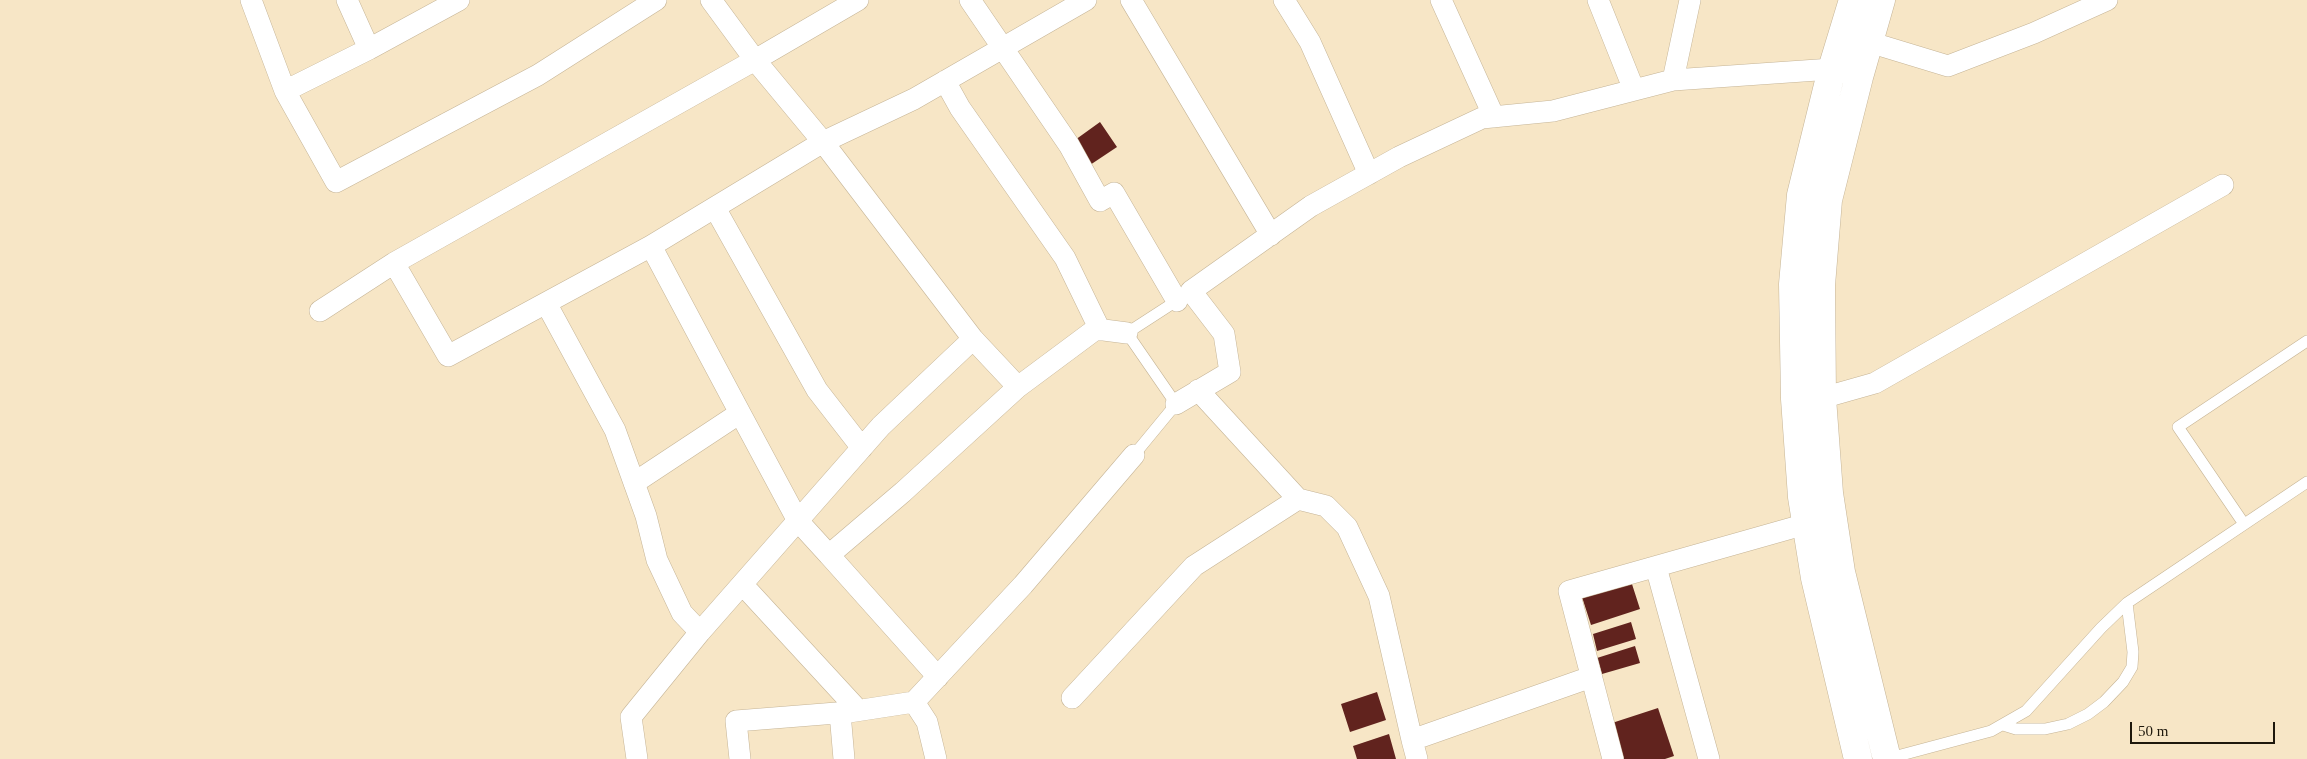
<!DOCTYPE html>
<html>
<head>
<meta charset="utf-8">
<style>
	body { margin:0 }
	#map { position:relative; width:2307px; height:759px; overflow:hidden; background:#f7e6c6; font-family:"Times New Roman",serif }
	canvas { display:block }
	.scale { position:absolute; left:2130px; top:722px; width:145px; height:22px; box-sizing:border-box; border:2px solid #1e180c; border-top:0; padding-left:6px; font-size:15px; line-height:18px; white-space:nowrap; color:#1e180c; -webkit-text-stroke:4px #f7e6c6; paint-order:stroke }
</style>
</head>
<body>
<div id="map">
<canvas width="2307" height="759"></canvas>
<div class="scale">50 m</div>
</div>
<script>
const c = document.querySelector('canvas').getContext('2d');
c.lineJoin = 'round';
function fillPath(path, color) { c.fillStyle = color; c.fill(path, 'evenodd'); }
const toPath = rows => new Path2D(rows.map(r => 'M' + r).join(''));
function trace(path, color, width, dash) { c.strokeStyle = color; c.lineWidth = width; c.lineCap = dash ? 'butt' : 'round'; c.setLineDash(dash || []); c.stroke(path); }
fillPath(toPath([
	[1100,122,1117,147,1090,165,1075,140],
	[1631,581,1640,609,1591,625,1582,597],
	[1631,622,1636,639,1597,651,1593,634],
	[1635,646,1640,663,1602,674,1597,658],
	[1377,692,1386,720,1350,732,1341,704],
	[1658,708,1674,756,1665,759,1624,759,1612,723],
	[1389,734,1396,759,1357,759,1353,746]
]), '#61231e');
const lane = toPath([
	[1134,455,1176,404,1127,333,1181,298],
	[2244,524,2178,427,2307,341],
	[2003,725,2016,729,2045,729,2068,724,2088,714,2104,702,2123,682,2132,667,2133,652,2127,603],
	[1886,759,1991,731,2026,711,2101,628,2127,603,2307,482]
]);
const street = toPath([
	[251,0,285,91],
	[347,0,369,49],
	[459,0,369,49,285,91,336,182,538,75,656,0],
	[858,0,755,60,823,142,973,339,1018,387,1096,329,1127,333],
	[970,0,1069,145,1100,201,1114,193,1177,301],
	[1131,0,1271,235],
	[1284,0,1310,42,1369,174],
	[1441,0,1494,117],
	[1598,0,1634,90],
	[1869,42,1948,66,2034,33,2107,0],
	[1673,80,1690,0],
	[945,81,960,108,1065,258,1100,330],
	[715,208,817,390,862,448],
	[394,263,448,356,651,246],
	[546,303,615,430,646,516,657,560,682,613,700,632,631,717,637,759],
	[320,311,394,263,755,60,711,0],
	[1807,399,1822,398,1875,383,2223,185],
	[1176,404,1230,372,1224,334,1191,291,1311,206,1399,157,1482,118,1553,111,1673,80,1832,69,1846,73],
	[740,413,651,246,823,142,914,99,1086,0],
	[634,483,740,413,798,521,829,555,903,492,1018,387],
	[1298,499,1326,506,1347,527,1379,596,1412,740],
	[829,555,938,677],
	[1656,567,1709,759],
	[742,584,858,710],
	[700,632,881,426,973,339],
	[1072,698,1194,566,1298,499,1198,390],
	[914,702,927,722,936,759],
	[840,713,844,759],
	[740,759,736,721,849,712,914,702,1023,585,1134,455],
	[1417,759,1412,740,1591,677],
	[1613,759,1569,591,1806,524]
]);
const primary = toPath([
	[1853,0,1832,69,1801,195,1793,284,1795,399,1802,497,1815,578,1858,759],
	[1881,0,1859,77,1828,200,1821,285,1822,398,1829,493,1841,572,1887,759]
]);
trace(lane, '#c5b496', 12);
trace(street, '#c5b496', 22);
trace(primary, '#c5b496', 29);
trace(lane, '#fff', 11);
trace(street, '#fff', 21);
trace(primary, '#fff', 28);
</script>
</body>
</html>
